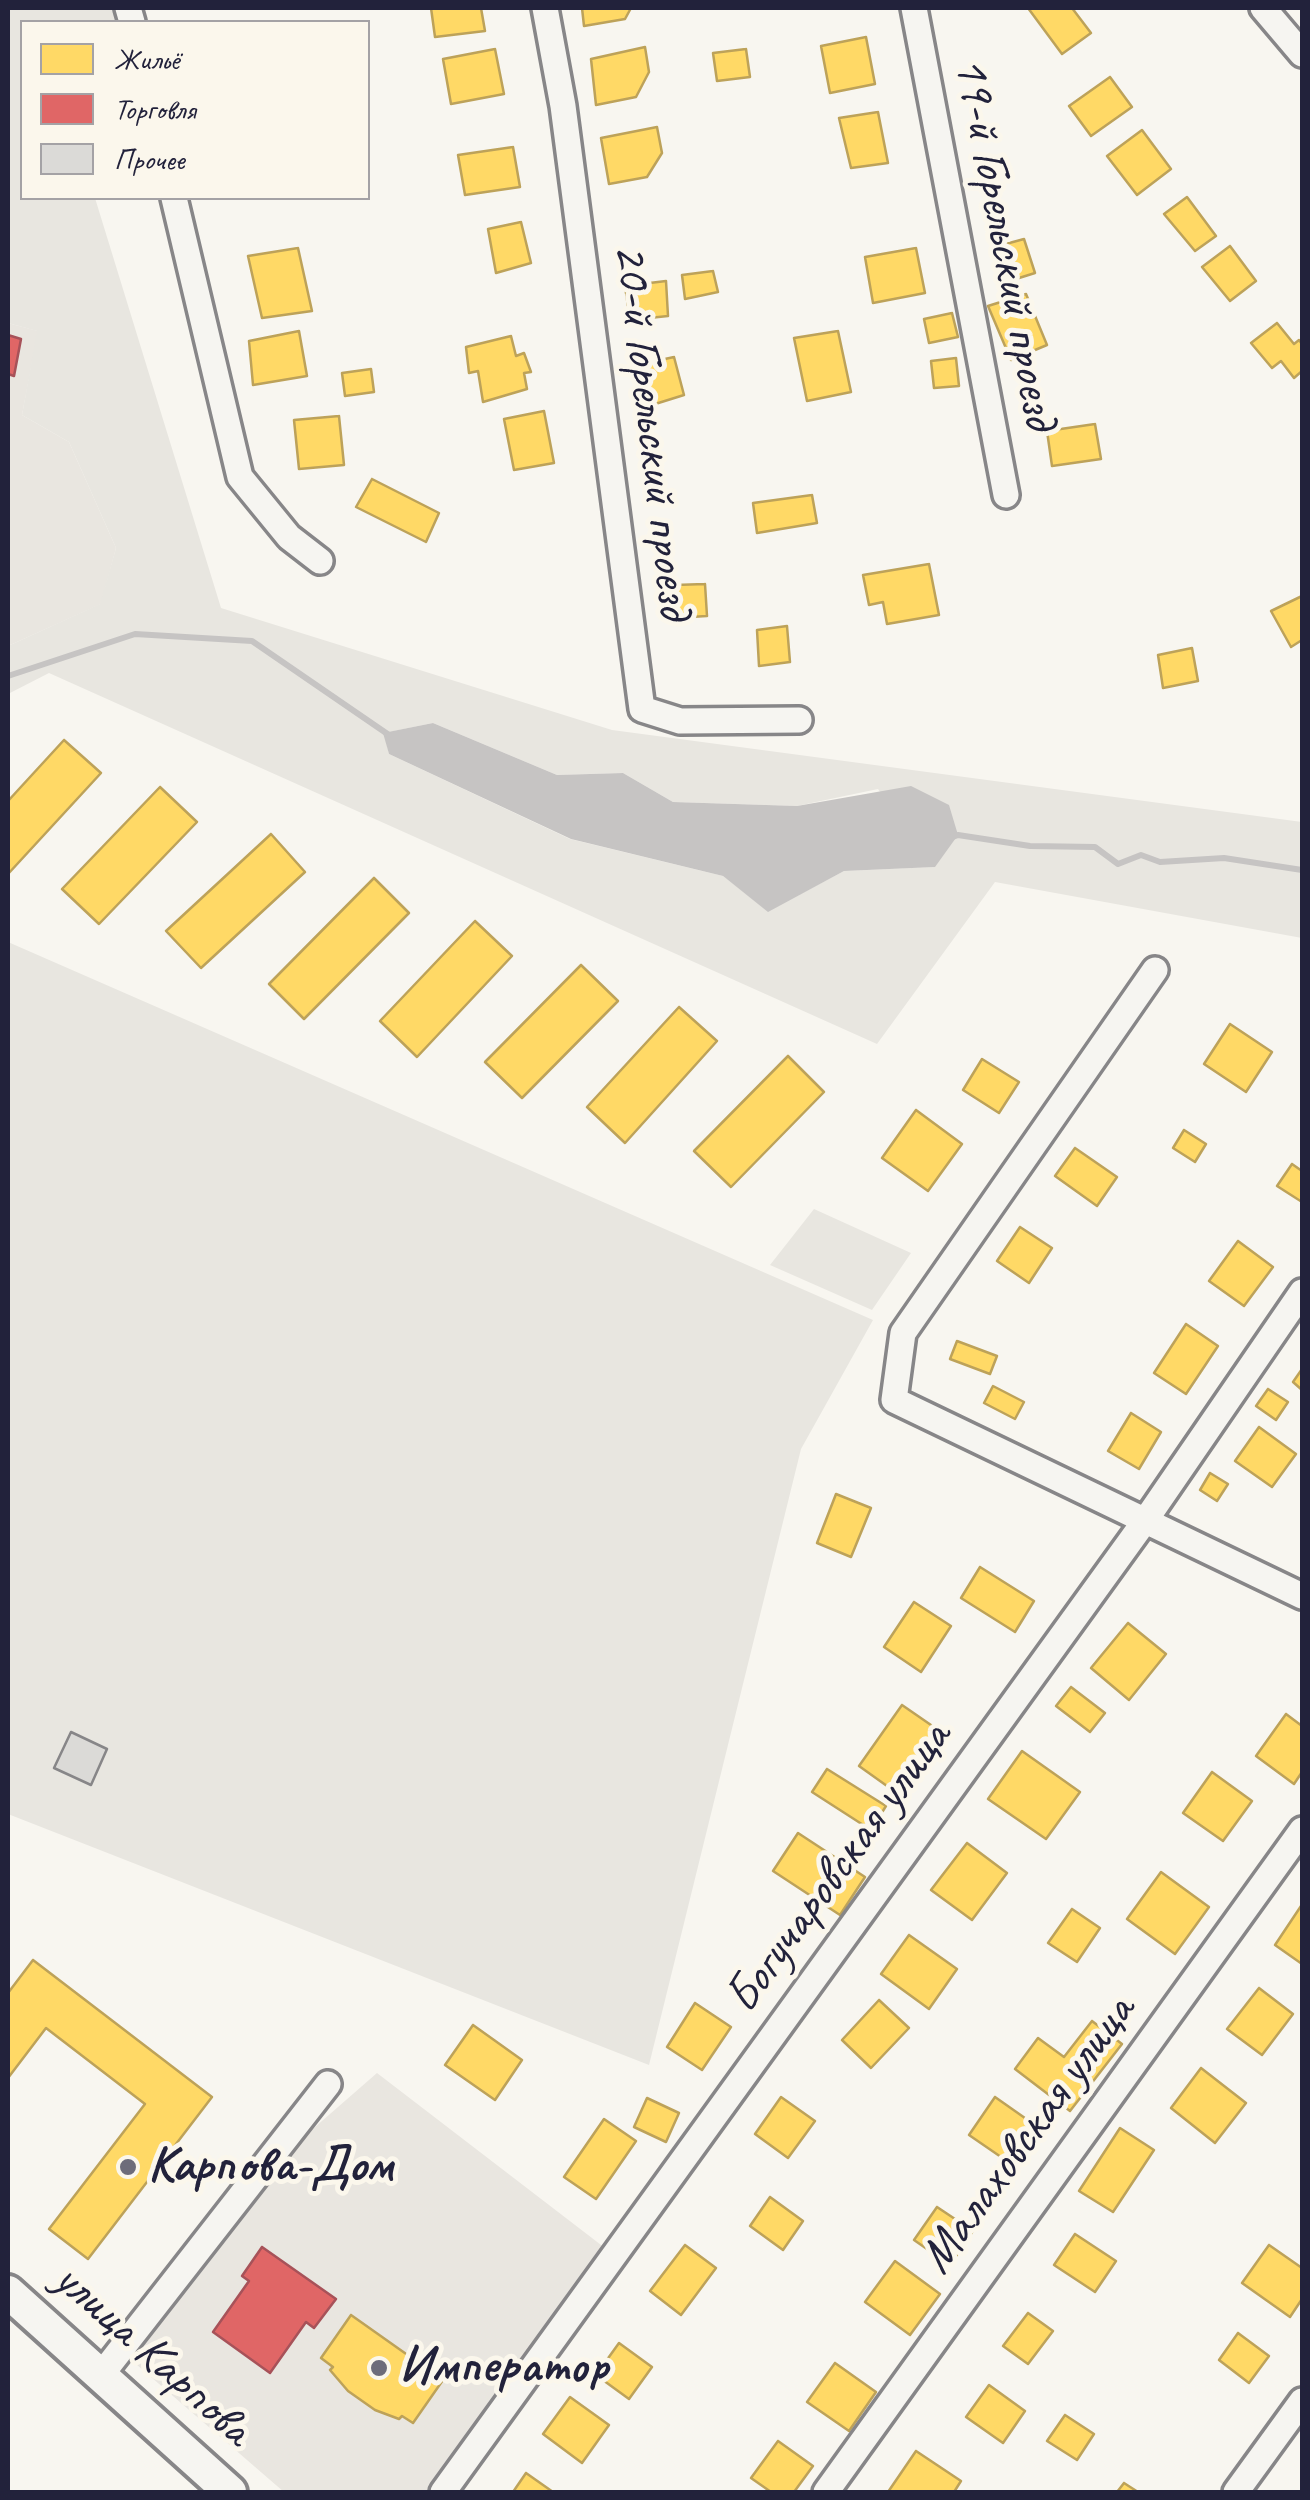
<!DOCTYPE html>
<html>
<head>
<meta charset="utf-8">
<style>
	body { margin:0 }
	#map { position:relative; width:1310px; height:2500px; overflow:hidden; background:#f8f6f0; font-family:Caveat,sans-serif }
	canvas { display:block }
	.frame { position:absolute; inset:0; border:10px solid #22223b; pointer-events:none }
	.legend { position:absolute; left:20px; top:20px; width:350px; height:180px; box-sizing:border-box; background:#fbf7ec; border:2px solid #a4a2a5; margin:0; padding:12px 18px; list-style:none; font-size:30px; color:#22223b }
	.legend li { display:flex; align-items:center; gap:20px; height:50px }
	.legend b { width:50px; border:2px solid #a4a2a5 }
</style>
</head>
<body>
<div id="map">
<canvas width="1310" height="2500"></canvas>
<div class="frame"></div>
<ul class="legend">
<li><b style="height:28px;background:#ffd966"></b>Жильё</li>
<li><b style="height:28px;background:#e06666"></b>Торговля</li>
<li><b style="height:28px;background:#dbdad7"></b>Прочее</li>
</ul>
</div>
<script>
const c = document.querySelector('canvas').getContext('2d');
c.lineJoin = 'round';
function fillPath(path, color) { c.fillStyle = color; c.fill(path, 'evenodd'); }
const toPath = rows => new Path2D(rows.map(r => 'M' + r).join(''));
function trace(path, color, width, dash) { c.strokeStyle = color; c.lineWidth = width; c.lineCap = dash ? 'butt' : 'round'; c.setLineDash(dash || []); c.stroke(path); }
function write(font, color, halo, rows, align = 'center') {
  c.font = font + ' Caveat,sans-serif'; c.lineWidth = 10; c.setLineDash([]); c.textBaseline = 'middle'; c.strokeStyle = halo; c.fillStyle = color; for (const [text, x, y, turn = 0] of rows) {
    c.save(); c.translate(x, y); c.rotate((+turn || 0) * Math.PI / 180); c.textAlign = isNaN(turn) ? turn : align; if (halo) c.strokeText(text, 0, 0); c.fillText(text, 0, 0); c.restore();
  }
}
fillPath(toPath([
	[8,323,38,331,22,415,69,442,116,548,101,604,8,646],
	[377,2073,605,2248,427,2492,284,2492,129,2358,299,2141]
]), '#e9e6e0');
fillPath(toPath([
	[8,8,114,8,119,22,22,22,22,198,95,198,221,608,612,730,1302,822,1302,938,995,882,877,1044,49,673,8,694,8,646,100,604,116,548,69,442,22,415,37,331,8,323],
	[433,723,557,775,623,773,673,802,797,806,878,789,934,867,844,871,768,911,723,876,570,839,389,754,384,733],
	[8,942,873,1320,801,1449,649,2065,8,1814],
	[814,1209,911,1253,872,1310,770,1265]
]), '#e8e6e0');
fillPath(toPath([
	[433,723,557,775,623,773,673,802,797,806,911,786,949,805,958,835,935,867,844,871,768,912,723,876,571,839,389,754,383,733]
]), '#c6c4c3');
const homes = toPath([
	[431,8,481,8,485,31,435,37,431,8],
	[582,8,631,8,625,19,584,26,582,8],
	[1028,8,1072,8,1091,33,1062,54,1028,8],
	[866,37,875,84,830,93,821,46,866,37],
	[645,47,649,72,636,97,596,105,591,59,645,47],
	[495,49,504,94,451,104,443,59,495,49],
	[746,49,750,77,717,81,713,53,746,49],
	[1110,77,1132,107,1091,136,1069,106,1110,77],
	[878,112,888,163,851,168,839,118,878,112],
	[657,127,662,153,647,177,609,184,601,138,657,127],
	[1142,130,1171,169,1137,195,1107,156,1142,130],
	[513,147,520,187,465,195,458,155,513,147],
	[1187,197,1216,236,1195,251,1164,214,1187,197],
	[521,222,531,263,496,273,488,229,521,222],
	[1024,239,1035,273,1003,283,991,248,1024,239],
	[1230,246,1256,281,1230,301,1202,267,1230,246],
	[298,248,312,311,262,318,248,256,298,248],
	[916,248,925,293,873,303,865,257,916,248],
	[713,271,718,292,685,299,682,275,713,271],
	[666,281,668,316,630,320,625,286,666,281],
	[1026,294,1047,345,1011,360,988,306,1026,294],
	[952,313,958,337,929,343,924,319,952,313],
	[1277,323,1294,344,1299,340,1302,344,1302,371,1294,378,1281,361,1272,368,1251,343,1277,323],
	[299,331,307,376,253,385,249,341,299,331],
	[838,331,851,392,807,401,794,338,838,331],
	[511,336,516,356,524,353,531,372,524,373,527,389,483,402,478,371,469,373,466,347,511,336],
	[674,357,684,395,652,405,642,364,674,357],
	[956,358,959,386,934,388,931,361,956,358],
	[371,369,374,392,345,396,342,373,371,369],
	[544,411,554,463,514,470,504,419,544,411],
	[339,416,344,465,299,469,294,420,339,416],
	[1095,424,1101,459,1052,466,1047,431,1095,424],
	[372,479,439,513,426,542,356,507,372,479],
	[812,495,817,523,757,533,753,503,812,495],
	[929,564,939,615,887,624,883,602,869,605,863,575,929,564],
	[705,584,707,616,674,618,675,585,705,584],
	[1302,596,1302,640,1291,647,1271,611,1302,596],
	[787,626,790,662,759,666,757,630,787,626],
	[1192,648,1198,681,1163,688,1158,655,1192,648],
	[64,740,101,773,8,874,8,801,64,740],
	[160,787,197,822,99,924,62,889,160,787],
	[271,834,305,872,201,968,166,931,271,834],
	[374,878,409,913,304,1019,269,984,374,878],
	[475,921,512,956,417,1057,380,1021,475,921],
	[581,965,618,1001,522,1098,485,1062,581,965],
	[679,1007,717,1041,625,1143,587,1107,679,1007],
	[1230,1024,1272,1052,1246,1092,1204,1064,1230,1024],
	[788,1056,824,1092,731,1187,694,1151,788,1056],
	[982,1059,1019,1082,999,1113,963,1090,982,1059],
	[916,1110,962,1144,928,1191,882,1158,916,1110],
	[1184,1130,1206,1144,1195,1162,1173,1148,1184,1130],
	[1075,1148,1117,1177,1097,1206,1055,1176,1075,1148],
	[1292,1164,1302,1171,1302,1202,1277,1186,1292,1164],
	[1020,1227,1052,1248,1029,1283,997,1261,1020,1227],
	[1238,1241,1273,1267,1244,1306,1209,1281,1238,1241],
	[1186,1324,1218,1346,1186,1394,1154,1373,1186,1324],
	[957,1341,997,1356,990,1374,950,1359,957,1341],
	[1302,1369,1302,1390,1293,1382,1302,1369],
	[993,1386,1024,1402,1015,1419,984,1403,993,1386],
	[1268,1389,1288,1402,1276,1420,1256,1406,1268,1389],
	[1131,1413,1161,1432,1139,1469,1108,1451,1131,1413],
	[1259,1427,1296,1454,1272,1487,1235,1461,1259,1427],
	[1210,1473,1228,1484,1217,1501,1200,1490,1210,1473],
	[836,1494,871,1508,851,1557,817,1543,836,1494],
	[980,1567,1034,1601,1015,1632,961,1598,980,1567],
	[914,1602,951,1626,921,1672,884,1647,914,1602],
	[1128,1623,1166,1654,1129,1700,1091,1668,1128,1623],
	[1071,1687,1105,1713,1090,1732,1056,1706,1071,1687],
	[902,1705,944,1734,901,1796,859,1766,902,1705],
	[1286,1714,1302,1726,1302,1772,1294,1784,1256,1756,1286,1714],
	[1022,1751,1080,1792,1046,1839,988,1799,1022,1751],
	[827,1769,886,1806,871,1830,812,1792,827,1769],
	[1212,1772,1252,1801,1223,1841,1183,1813,1212,1772],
	[798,1833,865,1877,840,1915,773,1871,798,1833],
	[967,1843,1007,1873,972,1920,931,1890,967,1843],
	[1161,1872,1209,1907,1175,1954,1127,1919,1161,1872],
	[1301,1906,1302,1907,1302,1964,1275,1945,1301,1906],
	[1072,1909,1100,1928,1077,1962,1048,1943,1072,1909],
	[909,1935,957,1969,929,2009,881,1974,909,1935],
	[33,1960,212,2097,88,2259,49,2229,145,2104,46,2028,8,2078,8,1993,33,1960],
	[1259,1988,1293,2014,1262,2055,1227,2029,1259,1988],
	[879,2000,909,2028,871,2068,842,2040,879,2000],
	[695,2003,731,2027,702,2070,667,2047,695,2003],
	[1092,2021,1122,2044,1070,2111,1015,2069,1038,2038,1064,2057,1092,2021],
	[473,2025,522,2060,495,2100,445,2065,473,2025],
	[1201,2068,1246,2103,1215,2143,1171,2108,1201,2068],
	[781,2097,815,2121,788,2158,755,2134,781,2097],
	[995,2097,1042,2130,1017,2168,969,2135,995,2097],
	[647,2098,679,2113,666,2142,634,2127,647,2098],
	[604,2119,636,2141,596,2199,564,2177,604,2119],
	[1120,2128,1154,2150,1113,2212,1079,2191,1120,2128],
	[770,2197,803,2221,783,2250,750,2226,770,2197],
	[937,2207,973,2231,950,2265,914,2240,937,2207],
	[1075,2234,1116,2261,1095,2292,1054,2265,1075,2234],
	[685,2245,716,2268,681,2315,650,2291,685,2245],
	[1269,2245,1302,2268,1302,2299,1290,2317,1242,2283,1269,2245],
	[895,2261,940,2294,910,2335,865,2302,895,2261],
	[1028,2313,1053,2331,1028,2364,1003,2346,1028,2313],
	[351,2315,443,2380,413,2423,402,2416,399,2419,375,2410,348,2391,330,2370,333,2367,321,2358,351,2315],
	[1238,2333,1269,2356,1249,2383,1219,2360,1238,2333],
	[619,2343,652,2367,629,2399,596,2375,619,2343],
	[835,2363,876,2392,849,2431,807,2402,835,2363],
	[989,2385,1025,2411,1003,2443,966,2417,989,2385],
	[570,2397,609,2425,582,2463,543,2434,570,2397],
	[1065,2415,1094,2434,1077,2460,1047,2441,1065,2415],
	[778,2441,813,2466,794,2492,771,2492,751,2478,778,2441],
	[916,2451,961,2481,954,2492,888,2492,916,2451],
	[526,2473,553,2492,513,2492,526,2473],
	[1124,2483,1138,2492,1117,2492,1124,2483]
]);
fillPath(homes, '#ffd966');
trace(homes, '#bda259', 2.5);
const shops = toPath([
	[8,335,21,339,14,376,8,374,8,335],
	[262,2247,336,2299,314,2328,306,2322,270,2373,213,2332,249,2281,242,2276,262,2247]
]);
fillPath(shops, '#e06666');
trace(shops, '#a75259', 2.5);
trace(toPath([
	[8,676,135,634,252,641,389,735],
	[950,838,958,835,1030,846,1095,847,1118,864,1141,855,1160,862,1224,858,1302,870]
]), '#c6c4c3', 6);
const building = toPath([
	[71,1732,107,1749,91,1785,54,1768,71,1732]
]);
fillPath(building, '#dbdad7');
trace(building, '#878688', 2.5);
const minor = toPath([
	[128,8,132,22],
	[545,8,563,106,642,709,680,721,799,720],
	[914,8,1006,495],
	[1263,8,1302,54],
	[174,198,240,477,289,537,320,561],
	[1155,970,903,1333,894,1400,1302,1596],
	[101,2375,328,2084],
	[443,2492,1147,1518,1302,1292],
	[826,2492,1302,1830],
	[1236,2492,1302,2401]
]);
const major = toPath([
	[8,2292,230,2492]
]);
trace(minor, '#878688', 32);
trace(major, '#878688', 40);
trace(minor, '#f6f5f1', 25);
trace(major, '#f6f5f1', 32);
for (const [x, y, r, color] of [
	[128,2167,10,"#6d6c7a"],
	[379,2368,10,"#6d6c7a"]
]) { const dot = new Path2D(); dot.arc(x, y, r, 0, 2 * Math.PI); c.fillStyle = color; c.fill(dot); trace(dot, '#fbf7ec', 4); }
write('50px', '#22223b', '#fbf7ec', [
	["19-й Горельский проезд",1004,243,79],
	["20-й Горельский проезд",651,431,83],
	["Богучаровская улица",839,1868,-54],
	["Малаховская улица",1028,2135,-54],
	["улица Карпова",152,2355,42]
]);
write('bold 50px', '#22223b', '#fbf7ec', [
	["Карпова-Дом",148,2167],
	["Император",399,2368]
], 'left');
</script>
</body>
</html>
